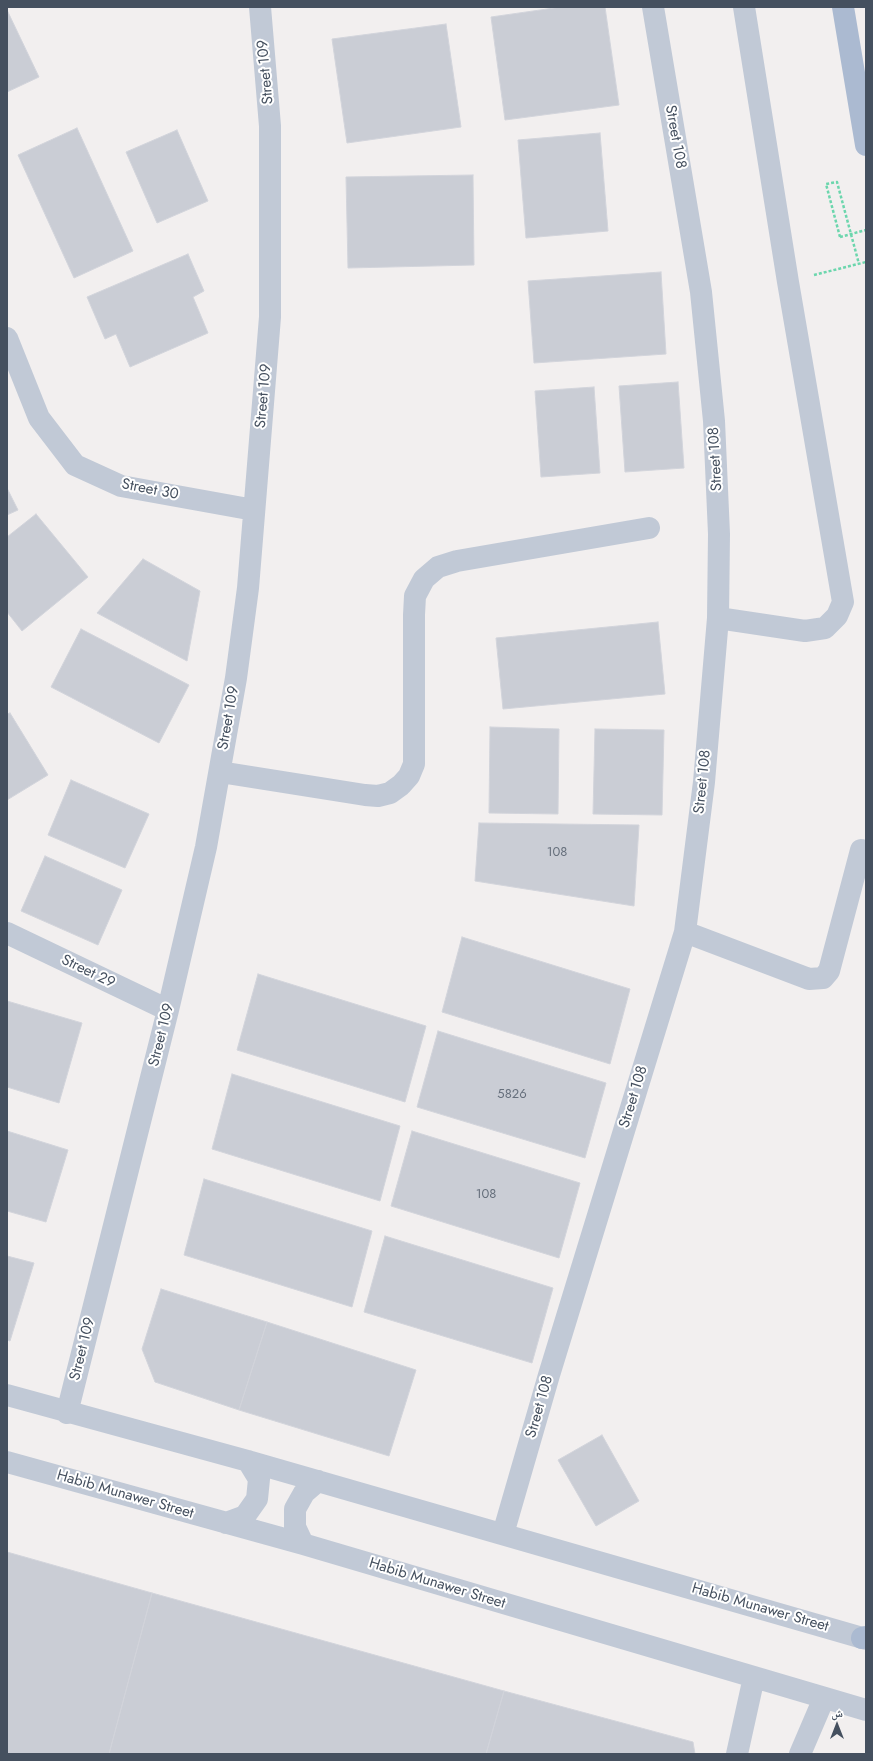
<!DOCTYPE html>
<html>
<head>
<meta charset="utf-8">
<style>
	body { margin:0 }
	#map { position:relative; width:873px; height:1761px; overflow:hidden; background:#f2efef; font-family:Jost,"Noto Naskh Arabic",sans-serif }
	canvas { display:block }
	.frame { position:absolute; inset:0; border:8px solid #45505f; pointer-events:none }
	.north { position:absolute; left:817px; top:1705px; width:40px; height:40px; -webkit-text-stroke:3px #fff; paint-order:stroke; rotate:0deg; font-size:11px; font-weight:700; line-height:16px; text-align:center; color:#45505f }
	.north::after { content:''; display:block; margin:auto; width:14px; height:18px; background:#45505f; clip-path:polygon(50% 0,100% 100%,50% 72%,0 100%) }
</style>
</head>
<body>
<div id="map">
<canvas width="873" height="1761"></canvas>
<div class="frame"></div>
<div class="north">ش</div>
</div>
<script>
const c = document.querySelector('canvas').getContext('2d');
c.lineJoin = 'round';
function fillPath(path, color) { c.fillStyle = color; c.fill(path, 'evenodd'); }
const toPath = rows => new Path2D(rows.map(r => 'M' + r).join(''));
function trace(path, color, width, dash) { c.strokeStyle = color; c.lineWidth = width; c.lineCap = dash ? 'butt' : 'round'; c.setLineDash(dash || []); c.stroke(path); }
function write(font, color, halo, rows, align = 'center') {
  c.font = font + ' Jost,sans-serif'; c.lineWidth = 4; c.setLineDash([]); c.textBaseline = 'middle'; c.strokeStyle = halo; c.fillStyle = color; for (const [text, x, y, turn = 0] of rows) {
    c.save(); c.translate(x, y); c.rotate((+turn || 0) * Math.PI / 180); c.textAlign = isNaN(turn) ? turn : align; if (halo) c.strokeText(text, 0, 0); c.fillText(text, 0, 0); c.restore();
  }
}
const building = toPath([
	[561,7,605,7,619,105,505,120,491,17,561,7],
	[7,10,39,77,7,92,7,10],
	[446,24,461,127,347,143,332,39,446,24],
	[77,128,133,251,74,278,18,155,77,128],
	[177,130,208,201,157,223,126,152,177,130],
	[600,133,608,231,526,238,518,140,600,133],
	[473,175,474,265,348,268,346,177,473,175],
	[188,254,204,291,193,297,208,333,130,367,116,334,105,339,87,297,188,254],
	[661,272,666,354,534,363,528,281,661,272],
	[678,382,684,468,625,472,619,386,678,382],
	[594,387,600,473,541,477,535,391,594,387],
	[7,488,18,510,7,515,7,488],
	[36,514,88,577,22,631,7,612,7,537,36,514],
	[143,559,200,591,187,661,97,613,143,559],
	[658,622,665,694,503,709,496,638,658,622],
	[81,629,189,685,159,743,51,687,81,629],
	[10,713,48,775,7,800,7,714,10,713],
	[490,727,559,729,558,814,489,813,490,727],
	[595,729,664,730,662,815,593,814,595,729],
	[71,780,149,814,125,868,48,835,71,780],
	[479,823,639,825,634,906,475,881,479,823],
	[45,856,122,890,98,945,21,911,45,856],
	[462,937,630,989,610,1064,442,1012,462,937],
	[258,974,426,1026,405,1102,237,1050,258,974],
	[7,1001,82,1023,59,1103,7,1087,7,1001],
	[438,1031,606,1083,585,1158,417,1107,438,1031],
	[232,1074,400,1126,380,1201,212,1149,232,1074],
	[7,1131,68,1150,46,1222,7,1211,7,1131],
	[412,1131,580,1183,559,1258,391,1206,412,1131],
	[204,1179,372,1231,352,1307,184,1255,204,1179],
	[385,1236,553,1288,532,1363,364,1312,385,1236],
	[7,1256,34,1263,10,1341,7,1340,7,1256],
	[161,1289,267,1322,239,1410,155,1382,142,1349,161,1289],
	[267,1322,416,1370,389,1456,239,1410,267,1322],
	[602,1435,639,1501,596,1526,558,1460,602,1435],
	[7,1552,152,1593,109,1754,7,1754,7,1552],
	[152,1593,504,1691,486,1754,109,1754,152,1593],
	[504,1691,693,1742,695,1754,486,1754,504,1691]
]);
fillPath(building, '#cacdd5');
trace(building, '#d2d4db', 1);
trace(toPath([
	[840,237,826,184,837,182,859,264],
	[814,275,866,262]
]), '#6cd6ad', 2.5, [3, 2]);
trace(toPath([
	[7,338,39,418,75,465,121,486,254,510],
	[718,618,805,631,825,628,837,616,843,602,788,282,744,7],
	[220,772,365,795,378,796,390,793,401,785,409,776,414,764,414,615,415,596,424,579,438,567,457,561,649,528],
	[685,932,809,979,823,978,829,971,861,850],
	[7,933,168,1010],
	[7,1395,248,1461,866,1639],
	[67,1413,168,1010,206,847,236,678,248,588,270,317,270,126,260,7],
	[7,1462,303,1544,866,1710],
	[226,1523,245,1516,257,1499,259,1479,248,1461],
	[503,1534,549,1375,685,932,704,782,718,618,719,534,714,421,701,292,653,7],
	[303,1544,295,1527,295,1509,304,1493,318,1481],
	[737,1754,754,1677],
	[800,1754,824,1698]
]), '#c1c9d6', 22);
trace(toPath([
	[843,7,866,145],
	[862,1638,866,1637]
]), '#abbad1', 22);
trace(toPath([
	[840,237,866,230]
]), '#6cd6ad', 2.5, [3, 2]);
write('13px', '#666f7c', null, [
	["108",557,853],
	["5826",512,1095],
	["108",486,1195]
]);
write('15px', '#45505f', '#fff', [
	["Street 109",266,72,-95],
	["Street 108",675,137,80],
	["Street 109",264,396,-85],
	["Street 108",716,459,-93],
	["Street 30",150,490,11],
	["Street 109",229,718,-80],
	["Street 108",703,782,-84],
	["Street 29",88,972,26],
	["Street 109",162,1035,-76],
	["Street 108",634,1097,-73],
	["Street 109",83,1349,-76],
	["Street 108",540,1407,-74],
	["Habib Munawer Street",125,1495,16],
	["Habib Munawer Street",437,1584,17],
	["Habib Munawer Street",760,1608,16]
]);
</script>
</body>
</html>
